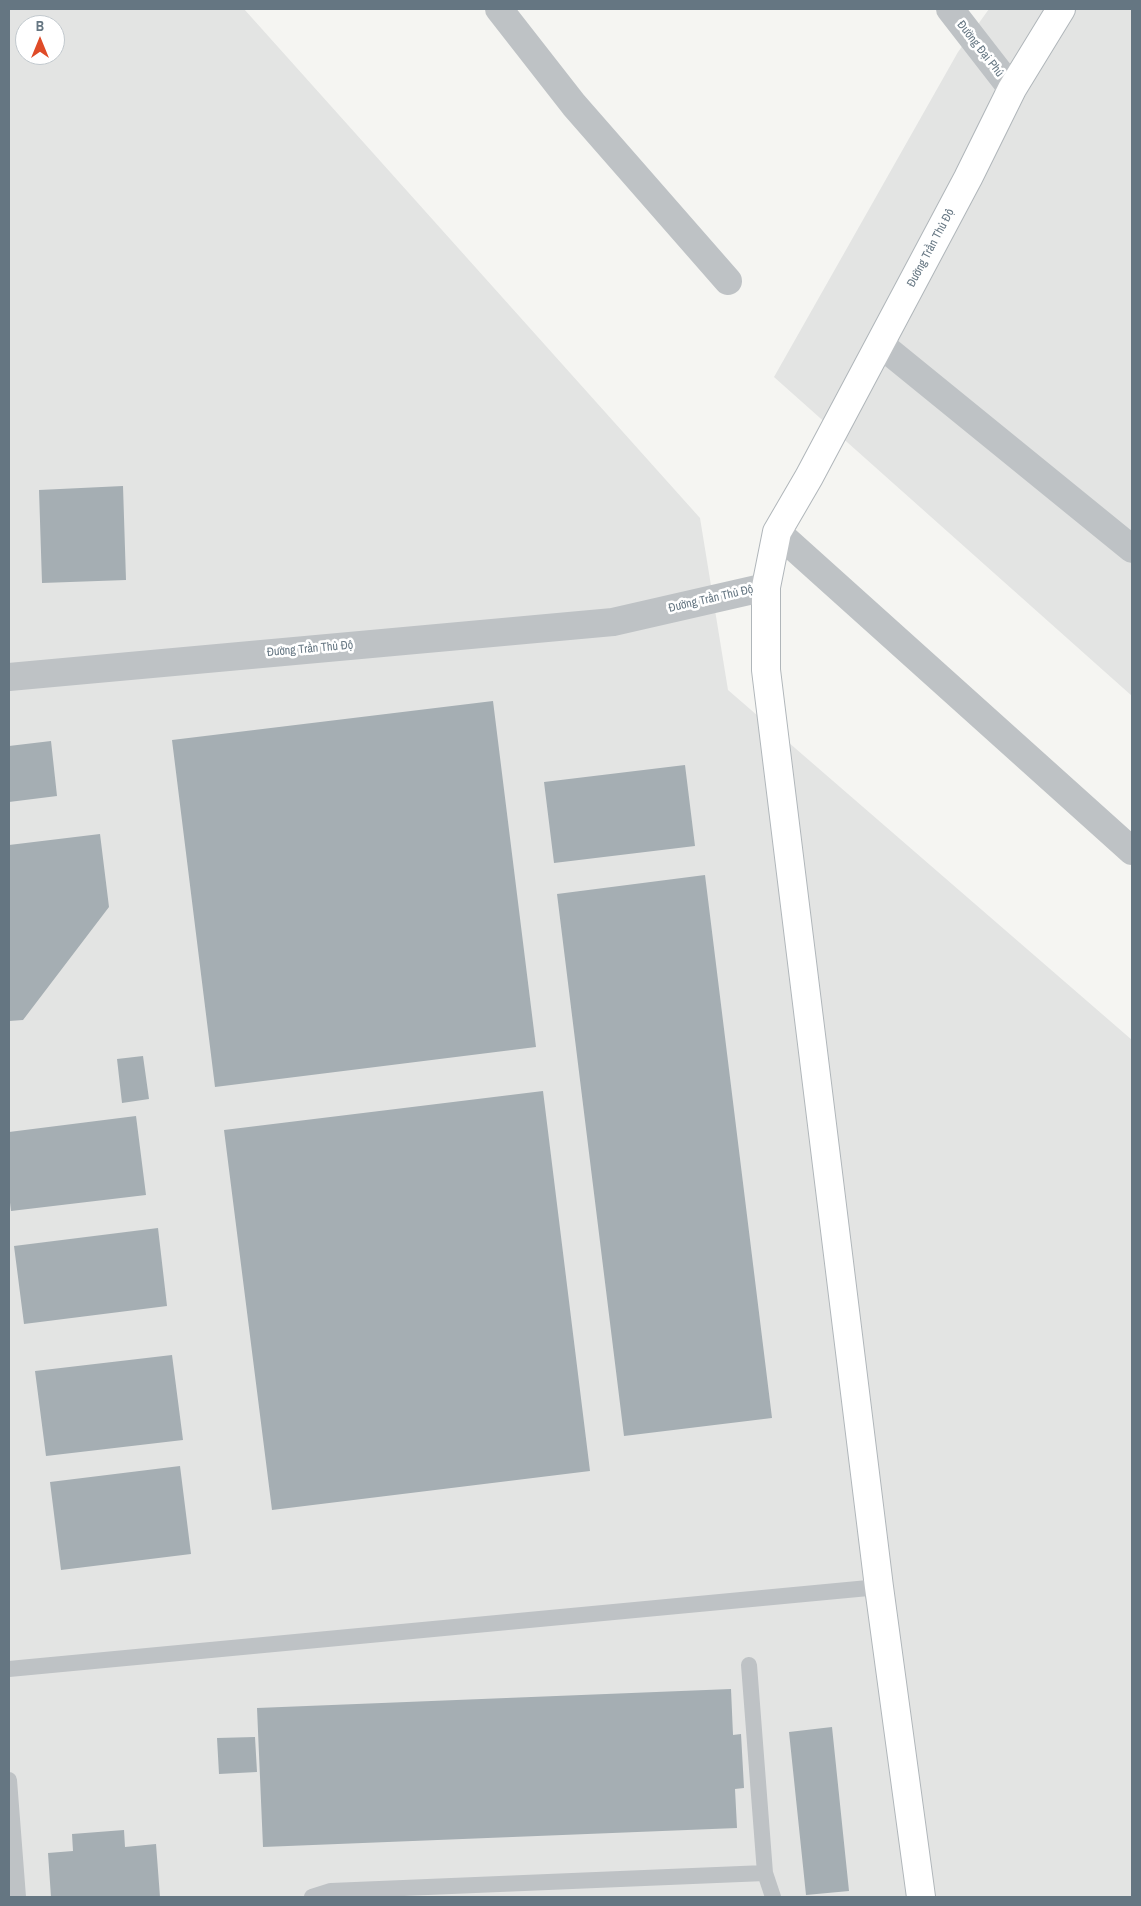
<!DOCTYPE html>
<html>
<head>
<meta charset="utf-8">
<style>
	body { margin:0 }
	#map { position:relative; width:1141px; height:1906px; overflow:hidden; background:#f5f5f2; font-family:"Archivo Narrow",sans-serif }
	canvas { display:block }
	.frame { position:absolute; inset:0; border:10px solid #657682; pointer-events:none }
	.north { position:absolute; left:15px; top:15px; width:50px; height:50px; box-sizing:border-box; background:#fff; border:1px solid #c1c8cd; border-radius:50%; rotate:0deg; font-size:14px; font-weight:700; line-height:20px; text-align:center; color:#657682 }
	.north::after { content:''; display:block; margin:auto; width:18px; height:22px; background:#df4b28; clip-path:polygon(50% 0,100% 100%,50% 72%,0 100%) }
</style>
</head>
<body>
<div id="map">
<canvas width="1141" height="1906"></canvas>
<div class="frame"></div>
<div class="north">B</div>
</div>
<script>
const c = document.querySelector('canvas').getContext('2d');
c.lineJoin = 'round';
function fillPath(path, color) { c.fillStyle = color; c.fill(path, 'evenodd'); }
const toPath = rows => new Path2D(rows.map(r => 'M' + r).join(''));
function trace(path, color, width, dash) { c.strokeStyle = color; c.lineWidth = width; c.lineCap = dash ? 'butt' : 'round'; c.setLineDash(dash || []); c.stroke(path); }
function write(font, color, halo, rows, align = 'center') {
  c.font = font + ' "Archivo Narrow",sans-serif'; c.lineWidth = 5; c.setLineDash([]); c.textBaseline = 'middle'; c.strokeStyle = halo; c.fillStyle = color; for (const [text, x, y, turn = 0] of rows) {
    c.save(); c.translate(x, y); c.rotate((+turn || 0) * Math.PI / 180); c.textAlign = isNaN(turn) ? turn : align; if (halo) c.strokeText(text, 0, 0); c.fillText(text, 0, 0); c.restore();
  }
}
fillPath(toPath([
	[9,9,244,9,700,518,728,690,1132,1040,1132,1897,9,1897],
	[25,25,55,25,55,55,25,55],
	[989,9,1132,9,1132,696,774,377,958,52]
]), '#e3e4e3');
fillPath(toPath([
	[123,486,126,580,42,583,39,490],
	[493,701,536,1047,215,1087,172,740],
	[51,741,57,796,9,802,9,746],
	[685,765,695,846,554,863,544,782],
	[100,834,109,907,23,1020,9,1021,9,845],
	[705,875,772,1418,624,1436,557,894],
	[143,1056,149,1099,122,1103,117,1059],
	[543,1091,590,1471,272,1510,224,1130],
	[136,1116,146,1195,11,1211,9,1194,9,1132],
	[158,1228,167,1306,24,1324,14,1246],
	[172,1355,183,1440,46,1456,35,1371],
	[180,1466,191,1554,61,1570,50,1482],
	[731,1689,733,1735,741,1734,744,1788,735,1789,737,1828,263,1847,257,1708],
	[832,1727,849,1891,806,1895,789,1732],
	[255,1737,257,1772,219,1774,217,1738],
	[124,1830,125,1847,156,1844,160,1897,51,1897,48,1853,73,1851,72,1834]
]), '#a5aeb3');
const secondary = toPath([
	[921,1897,879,1587,766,670,766,587,777,532,809,477,968,178,1012,89,1061,9]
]);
trace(secondary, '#b0b6ba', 30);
trace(toPath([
	[749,1665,765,1873,773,1897],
	[9,1669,879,1587],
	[9,1780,18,1897],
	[312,1897,331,1891,765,1873]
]), '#bec2c5', 16);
trace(toPath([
	[499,9,574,105,728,281],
	[950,9,1012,89],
	[880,344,1132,549],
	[777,532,1132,851],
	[9,677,613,622,766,587]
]), '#bec2c5', 28);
trace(secondary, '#fff', 28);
write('12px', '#657682', '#fff', [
	["Đường Đại Phú",980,49,52],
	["Đường Trần Thủ Độ",931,248,-62],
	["Đường Trần Thủ Độ",711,599,-13],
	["Đường Trần Thủ Độ",310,649,-5]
]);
</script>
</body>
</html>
